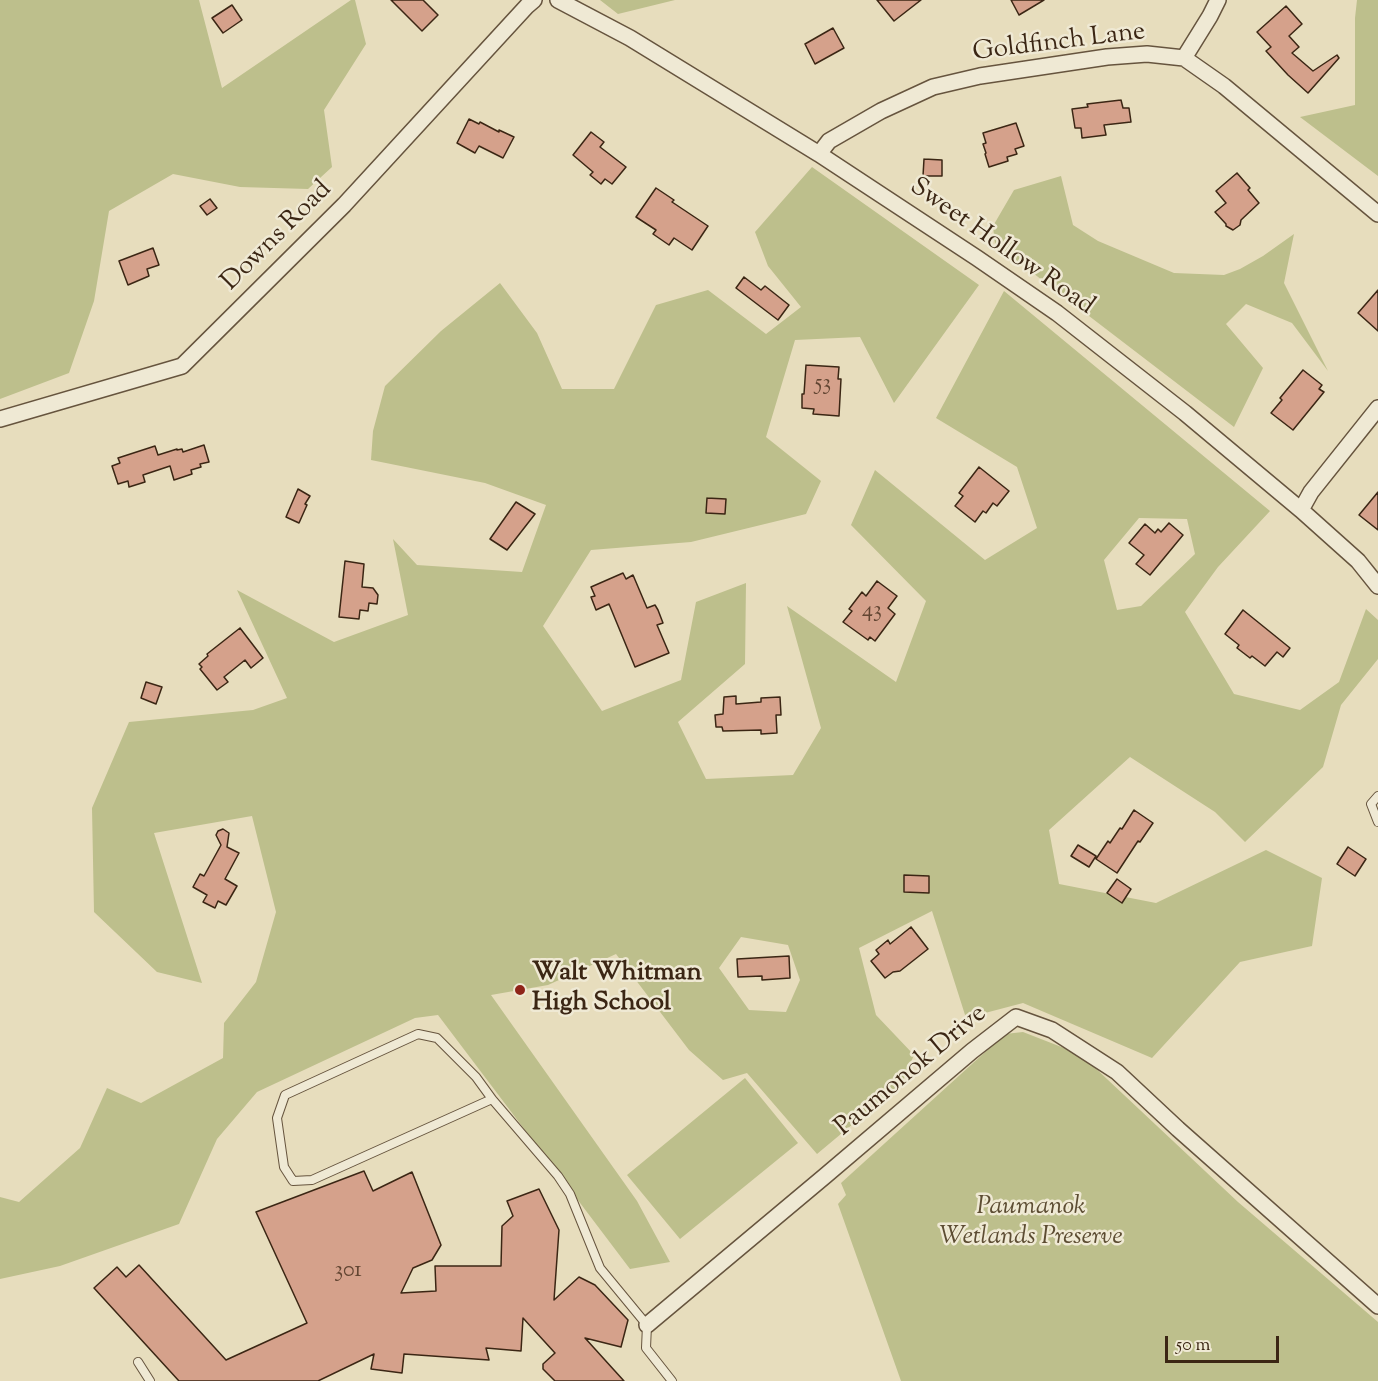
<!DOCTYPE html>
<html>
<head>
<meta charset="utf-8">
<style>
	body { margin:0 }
	#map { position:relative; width:1378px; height:1381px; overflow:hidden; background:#e7ddbd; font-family:"Sorts Mill Goudy",serif }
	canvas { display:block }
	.scale { position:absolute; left:1165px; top:1336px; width:114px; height:27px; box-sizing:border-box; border:3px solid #3b2614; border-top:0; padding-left:8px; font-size:18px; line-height:21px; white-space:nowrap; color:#3b2614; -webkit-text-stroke:4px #efe9d4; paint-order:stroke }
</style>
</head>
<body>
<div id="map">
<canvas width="1378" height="1381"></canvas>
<div class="scale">50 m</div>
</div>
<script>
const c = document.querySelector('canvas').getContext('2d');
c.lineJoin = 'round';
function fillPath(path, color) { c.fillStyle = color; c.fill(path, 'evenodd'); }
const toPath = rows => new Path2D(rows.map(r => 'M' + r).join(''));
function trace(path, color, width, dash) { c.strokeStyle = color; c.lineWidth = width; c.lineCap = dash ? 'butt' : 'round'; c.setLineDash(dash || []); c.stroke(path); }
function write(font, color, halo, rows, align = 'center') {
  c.font = font + ' "Sorts Mill Goudy",serif'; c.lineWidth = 5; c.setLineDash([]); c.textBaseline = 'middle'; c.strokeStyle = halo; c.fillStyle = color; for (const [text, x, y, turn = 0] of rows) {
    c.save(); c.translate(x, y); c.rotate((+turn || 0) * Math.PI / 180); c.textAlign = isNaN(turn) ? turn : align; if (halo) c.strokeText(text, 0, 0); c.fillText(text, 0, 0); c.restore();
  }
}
fillPath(toPath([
	[0,0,199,0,222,88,351,0,355,0,366,44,324,110,332,167,308,189,240,187,173,174,109,211,94,301,69,373,0,399],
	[600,0,675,0,618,14],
	[1357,0,1378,0,1378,176,1300,117,1355,105,1355,18],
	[812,167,979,285,894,403,860,337,795,340,766,437,821,481,806,514,691,542,591,550,543,626,602,711,681,680,696,602,746,583,745,664,678,722,706,779,793,775,821,728,787,606,896,682,926,601,851,525,875,470,985,560,1037,528,1017,467,936,418,1004,291,1270,511,1218,567,1185,612,1234,694,1300,710,1339,682,1366,609,1378,620,1378,659,1341,705,1323,767,1245,842,1215,812,1130,757,1049,830,1059,884,1156,903,1266,850,1322,878,1312,946,1240,962,1152,1058,1023,1003,966,1018,932,911,859,948,876,1015,914,1055,902,1083,817,1154,747,1073,723,1080,689,1050,616,954,548,985,491,995,637,1201,670,1262,630,1269,438,1015,415,1018,257,1092,217,1139,179,1224,60,1266,0,1279,0,1197,19,1202,80,1148,107,1088,141,1103,223,1058,224,1023,256,982,276,912,252,816,154,833,202,983,157,972,94,912,92,808,129,722,253,710,287,698,237,590,334,642,408,615,393,539,417,565,522,572,546,505,485,483,371,460,373,431,385,386,441,331,500,283,537,333,562,389,614,389,656,305,708,290,766,334,801,307,768,266,755,232],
	[1139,518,1187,519,1195,554,1141,606,1117,610,1104,560],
	[741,937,788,945,800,980,786,1012,749,1010,719,968],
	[1061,176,1073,225,1098,241,1174,273,1224,275,1240,269,1263,256,1294,234,1284,283,1328,371,1292,323,1246,304,1226,324,1263,368,1234,427,995,244,993,226,1014,190],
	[1023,1032,1064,1048,1091,1064,1238,1202,1378,1322,1378,1381,901,1381,838,1204,846,1195,841,1183,1005,1034],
	[745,1078,798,1143,680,1239,627,1175]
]), '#bdbf8c');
const building = toPath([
	[391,0,423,0,438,15,422,31,391,0],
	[877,0,921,0,894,21,877,0],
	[1011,0,1044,0,1019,15,1011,0],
	[232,5,242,20,223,33,212,18,232,5],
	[1286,6,1302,24,1289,36,1299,47,1292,53,1313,71,1337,55,1339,58,1308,93,1288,75,1266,51,1271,47,1257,32,1286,6],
	[833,28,844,48,815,64,805,44,833,28],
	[1121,100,1123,108,1129,108,1131,122,1104,125,1106,135,1082,138,1081,128,1075,128,1072,109,1088,107,1087,104,1121,100],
	[469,119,479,124,480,122,499,132,499,130,514,137,503,158,479,146,475,153,457,143,469,119],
	[1016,123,1024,146,1015,149,1017,154,1007,157,1008,161,989,167,985,154,986,153,983,144,986,143,983,133,1016,123],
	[591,132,604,142,600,147,626,167,612,184,605,179,601,184,590,175,593,172,573,155,591,132],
	[924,159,942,160,942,176,923,176,924,159],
	[1237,173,1250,188,1248,190,1259,203,1241,220,1240,225,1233,230,1226,226,1226,224,1215,212,1226,203,1216,191,1237,173],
	[656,188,674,200,672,202,708,226,692,250,674,238,669,245,653,234,656,230,636,217,656,188],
	[210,199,217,208,207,215,200,206,210,199],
	[153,248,159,265,147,269,149,276,128,285,119,261,153,248],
	[744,277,761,290,765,286,789,305,778,320,736,288,744,277],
	[1378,290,1378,331,1358,313,1378,290],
	[806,365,839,367,838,379,841,379,839,416,813,414,814,409,802,408,802,394,804,394,806,365],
	[1303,370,1322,385,1319,389,1324,392,1293,430,1271,413,1282,400,1280,398,1303,370],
	[204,445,209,462,200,464,201,467,191,470,192,474,174,480,170,466,143,475,145,482,129,487,128,481,118,484,112,466,120,463,118,458,155,446,158,455,177,449,177,450,182,449,183,452,204,445],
	[979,467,1009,491,997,506,993,503,986,513,983,511,975,522,955,506,963,496,959,493,979,467],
	[298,489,310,496,305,504,307,505,299,523,286,517,298,489],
	[1378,492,1378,530,1359,515,1378,492],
	[707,498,726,499,725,514,706,513,707,498],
	[516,502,535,514,507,550,490,539,516,502],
	[1169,523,1183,535,1150,575,1136,564,1144,555,1129,543,1145,524,1155,533,1158,529,1161,532,1169,523],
	[345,561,364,564,362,587,373,588,378,595,377,604,369,603,368,611,360,610,359,619,339,617,345,561],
	[623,573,626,579,633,575,647,608,655,605,658,610,663,623,657,625,669,653,635,667,609,604,596,610,591,597,595,596,591,587,623,573],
	[877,581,897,596,888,608,895,614,875,641,870,637,868,640,843,622,852,611,849,609,862,592,866,596,877,581],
	[1243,610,1290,648,1283,657,1277,652,1265,666,1252,656,1250,658,1237,648,1239,645,1225,634,1243,610],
	[240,628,263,658,251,668,245,660,224,677,228,682,217,690,200,669,202,667,199,664,208,656,207,654,240,628],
	[146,682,162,687,156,704,141,698,146,682],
	[736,696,736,704,761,702,761,698,780,697,781,715,776,715,777,733,761,734,761,730,723,731,722,727,716,727,715,715,723,714,724,697,736,696],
	[1134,810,1153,823,1140,842,1138,841,1117,873,1096,859,1108,841,1110,843,1120,828,1122,829,1134,810],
	[223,829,229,833,227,847,239,853,225,879,237,886,226,905,218,901,215,908,203,902,207,895,193,887,200,874,204,876,221,845,216,835,218,831,223,829],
	[1078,845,1096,856,1089,867,1071,856,1078,845],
	[1348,847,1366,859,1355,876,1337,864,1348,847],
	[904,875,929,876,929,893,904,892,904,875],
	[1117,879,1131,889,1122,903,1107,893,1117,879],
	[911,927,928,949,900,971,893,972,885,978,871,961,879,954,876,950,888,940,890,944,911,927],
	[789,956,790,978,762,980,762,976,738,977,737,959,789,956],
	[364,1171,373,1191,412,1172,441,1245,432,1260,413,1268,401,1293,436,1291,435,1266,501,1266,502,1226,513,1216,507,1201,539,1189,559,1230,554,1300,579,1277,595,1285,628,1320,621,1347,585,1338,624,1381,555,1381,543,1369,543,1364,555,1353,523,1318,521,1351,486,1348,489,1360,404,1354,402,1373,371,1369,374,1354,318,1381,179,1381,94,1288,117,1267,126,1277,139,1265,226,1360,307,1323,256,1212,364,1171]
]);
fillPath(building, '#d5a18b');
trace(building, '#3b2614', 1.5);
const service = toPath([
	[1378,796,1371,804,1378,822],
	[492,1099,312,1180,293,1181,284,1167,277,1118,285,1095,418,1034,437,1038,476,1077,492,1099,558,1176,570,1194,600,1268,647,1325,646,1348,672,1381],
	[138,1362,150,1381]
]);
const minor = toPath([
	[558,0,630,38,819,154,977,258,1057,313,1185,413,1301,510,1358,561,1378,586],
	[1184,58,1210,16,1218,0],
	[819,154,829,141,881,111,933,87,980,76,1107,57,1147,54,1184,58,1224,86,1378,214],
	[0,419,182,366,344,205,527,6,534,0],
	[1301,510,1311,492,1378,408],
	[647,1325,825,1176,972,1051,1016,1017,1052,1030,1117,1072,1178,1129,1378,1306]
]);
trace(service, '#66543e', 10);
trace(minor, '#66543e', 18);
trace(service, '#efe9d4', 8);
trace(minor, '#efe9d4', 15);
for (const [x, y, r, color] of [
	[520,990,6,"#8f2418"]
]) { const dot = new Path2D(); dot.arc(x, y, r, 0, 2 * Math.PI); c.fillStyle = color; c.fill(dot); trace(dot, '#efe9d4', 2); }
write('22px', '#624532', null, [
	["53",823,385],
	["43",872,612],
	["301",348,1272]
]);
write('26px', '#3b2614', '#efe9d4', [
	["Goldfinch Lane",1059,44,-7],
	["Downs Road",278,237,-45],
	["Sweet Hollow Road",1001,248,35],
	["Paumonok Drive",912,1072,-40]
]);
write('bold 26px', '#3b2614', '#efe9d4', [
	["Walt Whitman",532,975],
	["High School",532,1005]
], 'left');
write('italic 26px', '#5c4c32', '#efe9d4', [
	["Paumanok",1031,1209],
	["Wetlands Preserve",1031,1239]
]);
</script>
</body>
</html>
